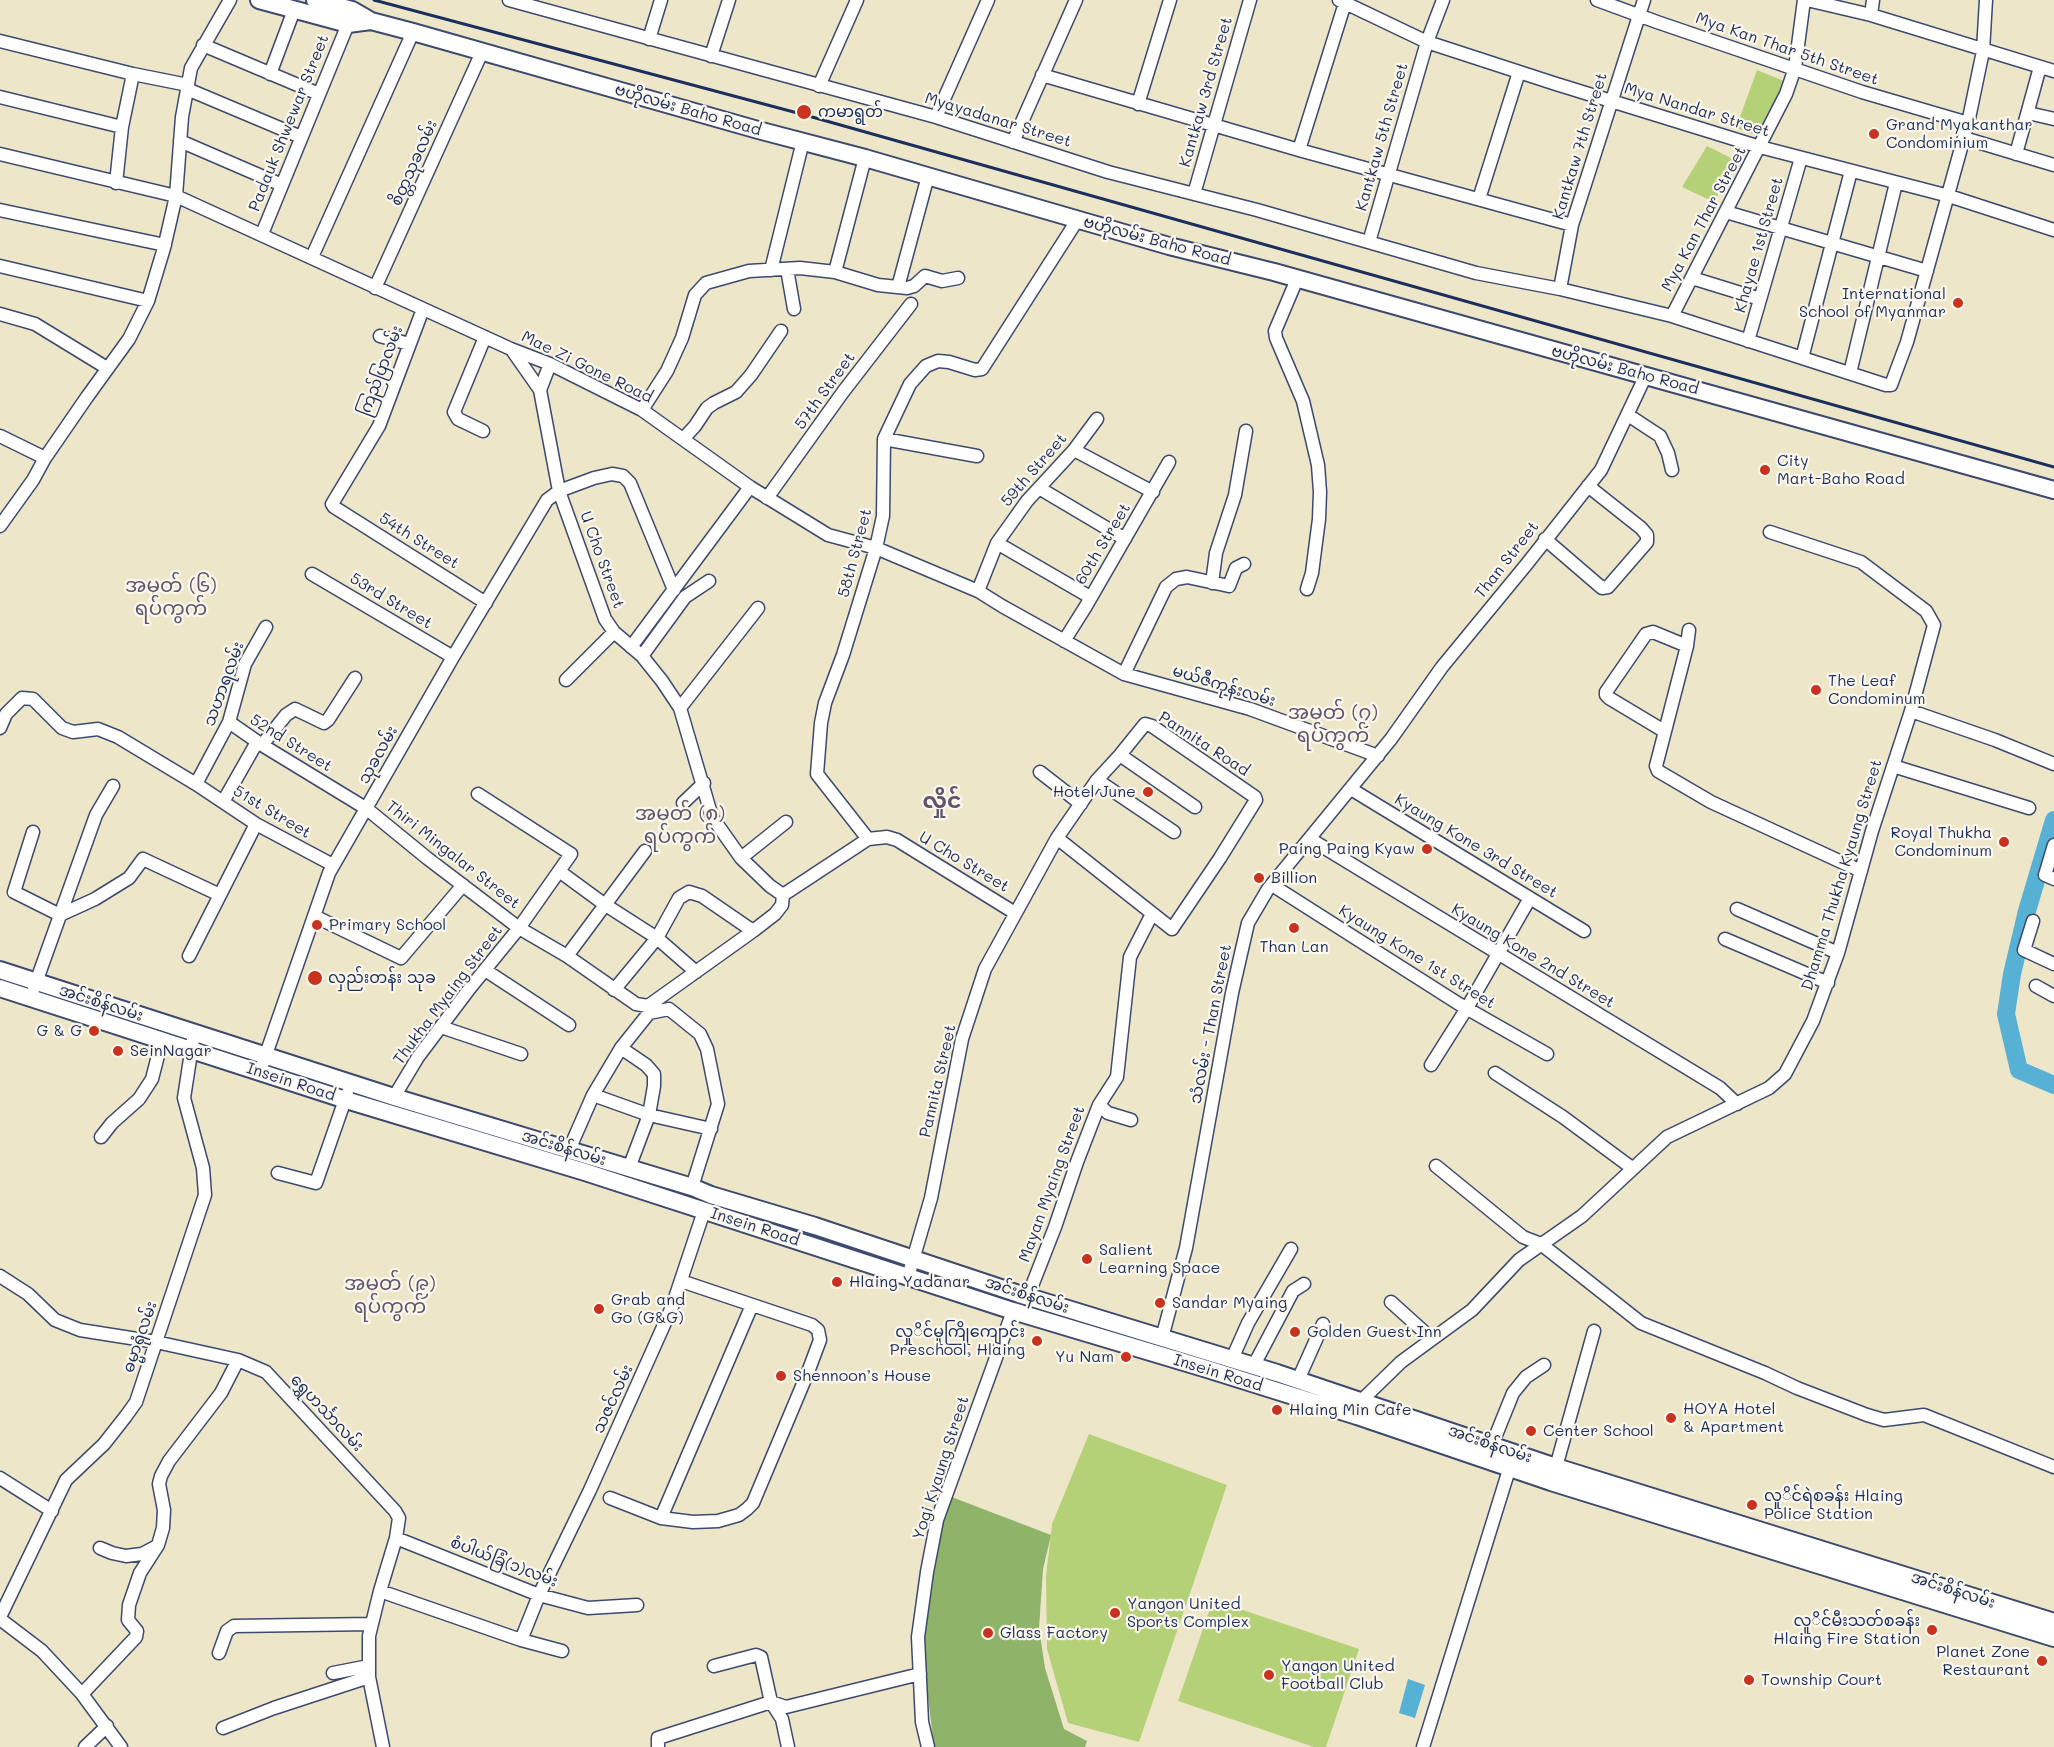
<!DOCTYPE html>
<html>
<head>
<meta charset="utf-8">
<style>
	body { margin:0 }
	canvas { display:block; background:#eee6c8 }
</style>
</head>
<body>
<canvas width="2054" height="1747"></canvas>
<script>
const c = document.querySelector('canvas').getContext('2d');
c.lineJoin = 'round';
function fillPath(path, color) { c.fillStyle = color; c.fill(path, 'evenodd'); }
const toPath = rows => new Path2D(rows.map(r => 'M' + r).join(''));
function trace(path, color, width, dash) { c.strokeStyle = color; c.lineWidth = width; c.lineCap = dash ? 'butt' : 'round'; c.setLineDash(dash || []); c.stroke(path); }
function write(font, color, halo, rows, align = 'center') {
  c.font = font + ' Mali,"Noto Sans Myanmar",sans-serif'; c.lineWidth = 4.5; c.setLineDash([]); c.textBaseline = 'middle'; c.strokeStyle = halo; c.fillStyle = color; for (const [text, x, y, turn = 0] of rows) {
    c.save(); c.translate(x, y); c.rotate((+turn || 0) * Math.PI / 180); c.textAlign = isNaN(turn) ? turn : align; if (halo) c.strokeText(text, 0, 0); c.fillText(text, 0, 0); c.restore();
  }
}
fillPath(toPath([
	[1757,70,1784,81,1763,138,1736,128],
	[1707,146,1737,161,1714,202,1682,187],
	[1089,1434,1227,1485,1139,1742,1068,1723,1047,1649,1046,1577,1052,1524],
	[1213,1600,1359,1649,1326,1747,1314,1747,1178,1701]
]), '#b4d177');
fillPath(toPath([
	[949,1496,1051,1535,1043,1569,1039,1628,1045,1668,1064,1729,1087,1741,1085,1747,934,1747,921,1638,933,1561]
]), '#8fb368');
fillPath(toPath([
	[1408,1679,1425,1685,1415,1718,1399,1713]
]), '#57b1d4');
trace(toPath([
	[2054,820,2027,911,2012,974,2006,1014,2019,1070,2054,1085]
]), '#57b1d4', 18);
const minor = toPath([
	[509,0,936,117,1108,172,1257,210,1476,273,1560,289,1672,316,1886,385,1891,385,1907,342,1968,123,1983,51,1986,0],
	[1339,0,1427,42,1553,83,1760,147,1949,196,2054,230],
	[1597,0,1657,22,1862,92,1968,123],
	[1807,0,1871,15,2054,71],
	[1871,15,1873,0],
	[649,39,661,0],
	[0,41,133,74,188,85],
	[203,45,319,94],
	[711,56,729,0],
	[270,74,294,10],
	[1042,75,1299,150,1572,225],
	[819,86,857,0],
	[187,89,301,137],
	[0,97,122,127],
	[1138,104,1170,0],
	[2028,113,2054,119],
	[936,117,988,0],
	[1964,138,2054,165],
	[180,141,282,185],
	[1013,142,1076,0],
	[1299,150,1345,3],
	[0,154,176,196,511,349,550,364,642,410,750,487,828,535,876,548,978,591,1002,606,1124,674,1250,709,1378,756],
	[2016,154,2040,67],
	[116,183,122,127,133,74],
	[1194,194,1250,0],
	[1479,199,1519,72],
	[0,210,165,245],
	[1726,212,1927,271],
	[262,234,348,24],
	[1369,242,1427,42,1443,0],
	[312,257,413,32],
	[0,266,148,301],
	[787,269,794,309],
	[771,270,803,141],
	[835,272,865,158],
	[1692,278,1760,299],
	[1297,279,1275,331,1276,338,1303,401,1318,465,1320,492,1319,519,1312,573,1307,589],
	[898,287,928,176],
	[375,288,482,52],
	[1560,289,1572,225,1644,0],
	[423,309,379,426,332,504,334,507,486,603],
	[0,314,35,324,107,368],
	[1672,316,1786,94,1795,68,1804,0],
	[380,336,409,344],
	[1748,341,1801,158],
	[512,350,540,390,559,491,605,619,614,632,642,656,662,681,680,708,712,817,741,858,770,886,783,895],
	[1802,358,1851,171],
	[1850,373,1896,183],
	[540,390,550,364],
	[642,410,667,371,682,338,695,295,706,283,749,271,800,268,835,272,878,285,907,288,914,286,925,276,942,281,958,278],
	[1628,415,1660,436,1668,453,1672,470],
	[483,431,458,419,454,412,485,337],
	[0,436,45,458],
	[684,438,695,426,707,408,714,403,736,392,751,375,781,331],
	[884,439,977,456],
	[1074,450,1153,492],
	[1039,488,1125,539],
	[767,498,843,392,911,304],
	[0,526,33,480,45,458,87,397,129,339,148,301,164,248,176,196,182,117,191,68,230,0],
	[1545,539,1602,588,1608,587,1647,542,1647,535,1641,528,1588,486],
	[997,543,1090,597],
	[312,574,453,657],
	[1212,583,1216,553,1235,495,1246,431],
	[978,591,997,543,1027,501,1074,450,1097,419],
	[1689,630,1687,646,1656,766,1658,771,1711,802,1861,871],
	[1064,641,1086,606,1169,462],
	[631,647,750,487],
	[642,656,685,597,709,581],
	[1124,674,1166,587,1176,579,1187,577,1229,586,1236,568,1244,564],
	[566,680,614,632],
	[680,708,758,608],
	[1911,711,1995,740,2054,764],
	[229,722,262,745,367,809,427,858,519,928,567,956,636,1004,648,1006,753,931,775,914,782,905,783,895],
	[0,728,6,714,22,698,33,699,62,728,73,732,98,729,118,737,196,784,256,824,333,865],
	[1664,731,1609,698,1606,695,1606,692,1646,634,1653,632,1687,646],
	[262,745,286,715,295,709,324,723,328,720,355,678],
	[1893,766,2029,808],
	[1040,772,1081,804],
	[1097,780,1174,832],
	[196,784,229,722,245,664,266,627],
	[1351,789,1584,931],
	[223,802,257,742],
	[683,803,704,783],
	[33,832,14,892,60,915,95,899,129,878,143,859,220,895],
	[1057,838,1172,929,1220,858,1256,800,1255,797,1152,726,1145,724,1120,755,1195,807],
	[868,839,817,774,821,723,825,703,843,655,876,548,883,516,884,439,910,384,926,366,938,361,949,362,975,370,982,369,1078,219],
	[1310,839,1720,1088,1737,1104],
	[2054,845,2045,875,2054,879],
	[741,858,786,822],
	[559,871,604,904,657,938,696,972],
	[1272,885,1459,1004,1547,1054],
	[783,895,868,839,887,837,897,840,1015,913],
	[1737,909,1838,953],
	[314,916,401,958,463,885],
	[2033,921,2024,950,2054,964],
	[1725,939,1828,983],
	[189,956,256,824],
	[567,956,645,851],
	[485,970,569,1025],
	[2036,986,2054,996],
	[34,988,96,815,113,786],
	[614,990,657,938,679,898,689,892,702,896,753,931],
	[441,1027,521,1054],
	[621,1048,646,1065,654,1074,654,1086,649,1115,629,1168],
	[263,1063,329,873,453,657,547,500,559,491,594,478,612,474,623,476,630,483,674,590],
	[1431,1065,1467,1008,1530,898],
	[1495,1073,1563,1117,1632,1168],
	[593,1095,649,1115,711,1129],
	[394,1097,418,1057,470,988,519,928,571,854,478,794],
	[1099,1105,1108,1113,1131,1120],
	[101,1137,112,1123,139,1099,152,1079,162,1040],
	[569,1150,593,1095,621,1048,649,1013,669,1009,700,1034,707,1049,718,1104,692,1187],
	[1436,1166,1523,1237,1541,1244,1641,1323,1765,1373,1797,1388,1867,1415,1884,1420,1924,1415,2054,1467],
	[278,1173,316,1183,347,1094],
	[0,1276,28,1294,55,1320,80,1330,156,1342,238,1360,266,1372,395,1511,399,1518,396,1538,380,1591,369,1636,369,1677,383,1747],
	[908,1277,931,1198,962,1039,985,969,1057,838,1097,780,1120,755],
	[1028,1296,1055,1227,1077,1162,1099,1105,1117,1077,1130,957,1152,914],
	[1391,1302,1432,1339],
	[1162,1338,1186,1248,1232,993,1248,923,1268,889,1391,739,1442,667,1526,565,1601,470,1646,375],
	[1232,1359,1248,1323,1291,1249],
	[1254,1365,1293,1291,1304,1284],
	[1298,1380,1323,1324],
	[1360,1407,1361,1401,1401,1362,1472,1310,1519,1260,1582,1216,1667,1137,1769,1088,1785,1074,1813,1021,1838,953,1872,831,1911,711,1934,625,1926,611,1861,562,1770,532],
	[1492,1445,1513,1393,1526,1377,1544,1365],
	[1556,1467,1594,1331],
	[0,1478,52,1511],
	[610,1498,661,1518,693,1522,718,1521,739,1515,747,1509,753,1503,808,1372,820,1340,818,1330,812,1325,681,1281],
	[661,1518,752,1305],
	[396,1538,539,1595,588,1608,637,1605],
	[100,1548,112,1553,126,1556,142,1554,157,1546],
	[380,1591,521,1640,562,1651],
	[0,1617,66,1480,104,1444,126,1416,136,1402,205,1195,203,1168,184,1098,194,1033],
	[0,1619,42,1651,82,1694,121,1747],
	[521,1640,539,1595,590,1490,672,1307,704,1211],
	[219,1653,227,1631,234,1626,372,1624],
	[714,1666,756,1655,761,1657,771,1702,782,1719,788,1747],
	[333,1673,369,1666],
	[82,1694,136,1637,137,1631,128,1620,129,1605,140,1573,158,1545,163,1528,164,1510,159,1484,161,1476,169,1461,221,1393,238,1360],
	[771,1702,786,1707,920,1674],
	[223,1728,274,1708,369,1677],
	[85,1747,107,1726],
	[658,1747,658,1738,771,1702],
	[928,1747,922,1722,918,1637,927,1572,937,1520,1013,1311],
	[1423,1747,1512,1460]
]);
const major = toPath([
	[259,0,348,24,371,21,413,32,758,130,865,158,1169,246,1274,272,2054,490],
	[315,0,352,10,371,21],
	[0,970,394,1097,692,1187,711,1195,815,1226,1019,1294,1277,1373,1556,1467,2054,1622],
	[0,988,346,1100,585,1172,1013,1311,1207,1369,1357,1416,1551,1482,2054,1638]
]);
trace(minor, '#3b4a6e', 15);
trace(major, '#3b4a6e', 20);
trace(minor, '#fff', 12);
trace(major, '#fff', 16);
trace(toPath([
	[374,0,805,115,2054,467]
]), '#1b2f5e', 3);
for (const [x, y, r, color] of [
	[804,112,8,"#c8321e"],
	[1874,134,6,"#c8321e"],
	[1958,303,6,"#c8321e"],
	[1765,470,6,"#c8321e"],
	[1816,690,6,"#c8321e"],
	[1148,792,6,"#c8321e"],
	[2004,842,6,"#c8321e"],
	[1427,849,6,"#c8321e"],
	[1259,878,6,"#c8321e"],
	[317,925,6,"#c8321e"],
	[1294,928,6,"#c8321e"],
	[315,978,8,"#c8321e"],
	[94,1031,6,"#c8321e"],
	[118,1051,6,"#c8321e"],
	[1087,1259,6,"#c8321e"],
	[837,1282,6,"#c8321e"],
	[1160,1303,6,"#c8321e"],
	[599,1309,6,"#c8321e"],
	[1295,1332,6,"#c8321e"],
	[1037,1341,6,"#c8321e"],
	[1126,1357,6,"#c8321e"],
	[781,1376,6,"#c8321e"],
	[1277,1410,6,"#c8321e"],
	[1671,1418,6,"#c8321e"],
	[1531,1431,6,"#c8321e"],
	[1752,1505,6,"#c8321e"],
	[1115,1613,6,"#c8321e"],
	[1932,1630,6,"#c8321e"],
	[988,1633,6,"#c8321e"],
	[2042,1661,6,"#c8321e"],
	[1269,1675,6,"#c8321e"],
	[1749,1680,6,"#c8321e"]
]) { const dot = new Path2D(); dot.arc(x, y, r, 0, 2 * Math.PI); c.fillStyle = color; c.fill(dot); trace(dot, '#fbf7ec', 2); }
write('16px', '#1b2f5e', '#fbf7ec', [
	["Mya Kan Thar 5th Street",1787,49,19],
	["Kantkaw 3rd Street",1206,92,-74],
	["ဗဟိုလမ်း Baho Road",688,110,16],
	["Mya Nandar Street",1697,110,17],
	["Myayadanar Street",998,120,17],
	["Padauk Shwewar Street",289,123,-68],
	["Kantkaw 5th Street",1382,137,-74],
	["Kantkaw 7th Street",1580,146,-73],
	["စိတ္တသုခလမ်း",414,163,-66],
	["Mya Kan Thar Street",1704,219,-62],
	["ဗဟိုလမ်း Baho Road",1157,241,15],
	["Khayae 1st Street",1759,245,-74],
	["Mae Zi Gone Road",587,367,26],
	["ဗဟိုလမ်း Baho Road",1625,370,15],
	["ကြည်ပြာလမ်း",381,371,-69],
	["57th Street",825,391,-54],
	["59th Street",1034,470,-49],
	["54th Street",419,541,32],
	["60th Street",1103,544,-59],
	["58th Street",855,553,-75],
	["U Cho Street",602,560,70],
	["Than Street",1507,560,-52],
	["53rd Street",391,601,31],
	["သဟာရလမ်း",224,684,-70],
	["မယ်ဇီကုန်းလမ်း",1224,686,17],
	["52nd Street",291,743,32],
	["Pannita Road",1204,744,33],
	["သုခလမ်း",378,755,-61],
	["51st Street",272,812,31],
	["Kyaung Kone 3rd Street",1476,846,31],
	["Thiri Mingalar Street",453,855,38],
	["U Cho Street",964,862,31],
	["Dhamma Thukha Kyaung Street",1842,875,-73],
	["Kyaung Kone 2nd Street",1533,956,31],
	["Kyaung Kone 1st Street",1417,957,32],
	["Thukha Myaing Street",448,995,-53],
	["အင်းစိန်လမ်း",101,1003,18],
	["သံလမ်း - Than Street",1211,1024,-79],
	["Pannita Street",938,1081,-77],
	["Insein Road",291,1082,18],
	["အင်းစိန်လမ်း",564,1148,17],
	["Mayan Myaing Street",1052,1184,-70],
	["Insein Road",755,1227,18],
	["အင်းစိန်လမ်း",1027,1295,18],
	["ဓမ္မာရုံလမ်း",140,1337,-71],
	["Insein Road",1218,1373,17],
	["သဇင်လမ်း",613,1399,-65],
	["ရွှေဟင်္သာလမ်း",327,1413,47],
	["အင်းစိန်လမ်း",1490,1444,19],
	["Yogi Kyaung Street",941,1468,-72],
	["စံပါယ်ခြံ(၁)လမ်း",504,1562,21],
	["အင်းစိန်လမ်း",1953,1590,18]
]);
write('16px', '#1b2f5e', '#fbf7ec', [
	["ကမာရွတ်",818,112],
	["Grand Myakanthar",1886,125],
	["Condominium",1886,143],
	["International",1946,294,"right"],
	["School of Myanmar",1946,312,"right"],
	["City",1777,461],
	["Mart-Baho Road",1777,479],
	["The Leaf",1828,681],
	["Condominum",1828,699],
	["Hotel June",1136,792,"right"],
	["Royal Thukha",1992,833,"right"],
	["Condominum",1992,851,"right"],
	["Paing Paing Kyaw",1415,849,"right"],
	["Billion",1271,878],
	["Primary School",329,925],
	["Than Lan",1294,947,"center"],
	["လှည်းတန်း သုခ",328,978],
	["G & G",82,1031,"right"],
	["SeinNagar",130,1051],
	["Salient",1099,1250],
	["Learning Space",1099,1268],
	["Hlaing Yadanar",849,1282],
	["Grab and",611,1300],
	["Go (G&G)",611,1318],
	["Sandar Myaing",1172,1303],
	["လှုိင်မူကြိုကျောင်း",1025,1332,"right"],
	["Preschool, Hlaing",1025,1350,"right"],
	["Golden Guest Inn",1307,1332],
	["Yu Nam",1114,1357,"right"],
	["Shennoon’s House",793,1376],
	["HOYA Hotel",1683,1409],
	["& Apartment",1683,1427],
	["Hlaing Min Cafe",1289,1410],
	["Center School",1543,1431],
	["လှုိင်ရဲစခန်း Hlaing",1764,1496],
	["Police Station",1764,1514],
	["Yangon United",1127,1604],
	["Sports Complex",1127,1622],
	["လှုိင်မီးသတ်စခန်း",1920,1621,"right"],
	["Hlaing Fire Station",1920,1639,"right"],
	["Glass Factory",1000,1633],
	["Planet Zone",2030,1652,"right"],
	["Restaurant",2030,1670,"right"],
	["Yangon United",1281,1666],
	["Football Club",1281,1684],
	["Township Court",1761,1680]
], 'left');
write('20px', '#5c556b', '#fbf7ec', [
	["အမှတ် (၆)",171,586],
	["ရပ်ကွက်",171,609],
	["အမှတ် (၇)",1333,713],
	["ရပ်ကွက်",1333,736],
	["အမှတ် (၈)",680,814],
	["ရပ်ကွက်",680,837],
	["အမှတ် (၉)",390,1284],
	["ရပ်ကွက်",390,1307]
]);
write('bold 22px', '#5c556b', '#fbf7ec', [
	["လှိုင်",942,801]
]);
</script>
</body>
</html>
